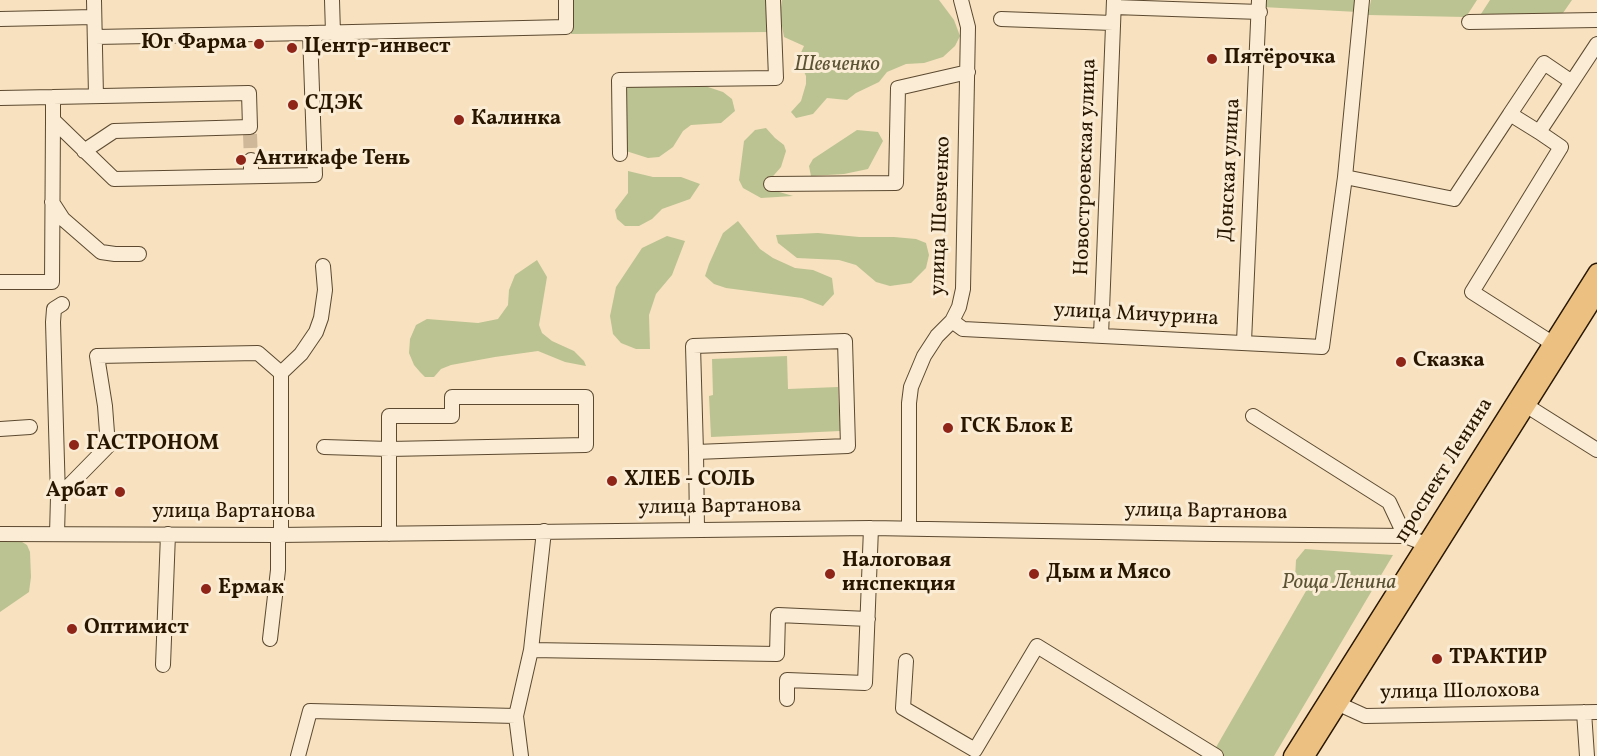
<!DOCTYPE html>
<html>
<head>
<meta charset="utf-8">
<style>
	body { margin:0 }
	canvas { display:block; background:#f7e1bf }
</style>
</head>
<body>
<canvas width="1597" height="756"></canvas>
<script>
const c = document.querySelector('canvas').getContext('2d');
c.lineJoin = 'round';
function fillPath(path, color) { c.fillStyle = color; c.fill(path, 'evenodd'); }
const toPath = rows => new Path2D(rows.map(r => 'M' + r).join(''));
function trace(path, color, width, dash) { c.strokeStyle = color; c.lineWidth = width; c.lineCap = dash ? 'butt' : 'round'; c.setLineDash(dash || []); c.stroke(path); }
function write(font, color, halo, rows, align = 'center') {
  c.font = font + ' Vollkorn,serif'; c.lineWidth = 6; c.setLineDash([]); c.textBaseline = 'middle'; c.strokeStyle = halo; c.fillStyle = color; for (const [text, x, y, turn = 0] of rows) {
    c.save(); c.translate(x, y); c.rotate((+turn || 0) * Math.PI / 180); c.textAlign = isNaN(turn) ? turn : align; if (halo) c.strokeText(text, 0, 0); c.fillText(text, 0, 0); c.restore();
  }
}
fillPath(toPath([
	[571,0,767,0,769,32,571,34],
	[782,0,939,0,954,20,960,36,955,46,943,57,924,63,906,64,887,72,879,82,856,93,847,100,827,98,813,114,796,118,791,112,801,101,806,84,806,76,798,59,804,46,784,37,780,15],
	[1262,0,1359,0,1358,12,1262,7],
	[1371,0,1477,0,1466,17,1368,15],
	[1490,0,1572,0,1563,13,1479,17],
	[682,83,705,86,723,92,732,99,735,111,721,123,691,125,683,131,673,147,659,157,648,158,626,151,612,150,613,92,628,85],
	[766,128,775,138,784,145,786,151,781,167,768,182,776,191,793,196,761,198,743,188,739,180,744,141,755,130],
	[857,130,878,132,883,141,868,169,844,174,811,176,809,166,813,159],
	[628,171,653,177,681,177,700,184,690,199,662,209,652,219,639,226,625,226,617,219,615,210,628,193],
	[738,221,760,249,773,258,795,268,813,270,832,278,834,294,823,306,802,298,726,288,714,284,705,276,709,264,723,233],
	[818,233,859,237,894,237,916,239,926,243,929,255,926,268,911,283,890,286,876,282,856,265,839,260,797,258,778,243,776,235],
	[667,236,685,241,672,275,656,294,649,315,650,349,636,349,621,343,613,334,610,316,616,287,642,248],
	[537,260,547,277,539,325,542,333,552,341,574,351,584,361,586,366,565,362,538,351,495,357,451,365,441,369,434,377,425,377,420,372,414,365,409,353,410,339,416,325,427,319,478,323,498,319,508,305,509,290,515,275],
	[787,356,788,389,838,387,840,431,711,437,709,396,713,395,712,359],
	[0,540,19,540,27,545,30,552,31,577,29,592,0,612],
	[1305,549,1393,555,1274,756,1211,756,1306,591,1295,578,1296,560]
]), '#bcc392');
trace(toPath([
	[250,134,251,160]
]), '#ceb899', 14, [14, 7]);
const minor = toPath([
	[94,0,96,96],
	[332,0,333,33],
	[1114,7,1260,12],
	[0,19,94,17],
	[1001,19,1113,23],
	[1469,22,1597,20],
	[310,33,566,27,566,0],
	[53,97,249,93,250,127,114,131,84,151],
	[0,98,53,97,53,120,114,179,315,175,310,33,95,37],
	[1510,114,1544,63,1572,82],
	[1539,132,1561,147,1472,292,1552,343],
	[620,154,619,80,776,78,773,0],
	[251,160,251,176],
	[1345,177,1454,199,1510,114,1539,132,1597,44],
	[771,184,896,183,898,88,968,72],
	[52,202,63,219,101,252,115,254,139,254],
	[0,282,52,282,53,120],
	[952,321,963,329,1322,347,1345,177,1362,0],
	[1101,336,1114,0],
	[1244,342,1259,0],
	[281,373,301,354,316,332,321,318,325,290,323,266],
	[1527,406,1597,450],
	[1253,416,1389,502,1405,536],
	[0,429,30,427],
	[324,447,389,449,586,445,586,397,452,397,452,416,389,416,389,534],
	[696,452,693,346,845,341,848,446,696,452,697,528],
	[58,497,108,446,105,406,97,356,258,353,281,373,281,535],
	[909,528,909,403,911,387,924,356,937,336,952,321,959,307,963,289,968,27,961,0],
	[544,531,531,650,777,654,778,615,868,619],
	[0,534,278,535,871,528,1214,534,1405,536,1426,544,1434,550],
	[57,534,58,497,53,322,54,309,62,304],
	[270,639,278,570,278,535],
	[906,661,903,708,975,750,1037,646,1216,756],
	[163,665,168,534],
	[787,699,787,680,865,683,871,528],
	[1330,700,1365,716,1597,712],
	[1584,712,1587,756],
	[516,716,521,756],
	[298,756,310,711,516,716,531,650]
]);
const major = toPath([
	[1292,756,1597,272],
	[1306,756,1597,294]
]);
trace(minor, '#5c4930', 16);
trace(major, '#281601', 19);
trace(minor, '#faecd5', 14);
trace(major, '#ecc080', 16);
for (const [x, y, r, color] of [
	[259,44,6,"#8f2418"],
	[292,48,6,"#8f2418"],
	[1212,59,6,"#8f2418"],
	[293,105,6,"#8f2418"],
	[459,120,6,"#8f2418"],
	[241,160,6,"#8f2418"],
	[1401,362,6,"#8f2418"],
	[948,428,6,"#8f2418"],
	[74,445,6,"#8f2418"],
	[612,481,6,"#8f2418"],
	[120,492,6,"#8f2418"],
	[830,574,6,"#8f2418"],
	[1034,574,6,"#8f2418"],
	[206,589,6,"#8f2418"],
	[72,629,6,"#8f2418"],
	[1437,659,6,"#8f2418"]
]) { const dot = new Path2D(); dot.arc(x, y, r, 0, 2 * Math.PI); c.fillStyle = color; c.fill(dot); trace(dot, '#faecd5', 2); }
write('bold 21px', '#281601', '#faecd5', [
	["Юг Фарма",247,44,"right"],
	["Центр-инвест",304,48],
	["Пятёрочка",1224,59],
	["СДЭК",305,105],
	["Калинка",471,120],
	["Антикафе Тень",253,160],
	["Сказка",1413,362],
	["ГСК Блок Е",960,428],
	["ГАСТРОНОМ",86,445],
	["ХЛЕБ - СОЛЬ",624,481],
	["Арбат",108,492,"right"],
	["Налоговая",842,562],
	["инспекция",842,586],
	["Дым и Мясо",1046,574],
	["Ермак",218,589],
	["Оптимист",84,629],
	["ТРАКТИР",1449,659]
], 'left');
write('italic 21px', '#5c5334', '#faecd5', [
	["Шевченко",837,66],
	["Роща Ленина",1339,584]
]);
write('21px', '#281601', '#faecd5', [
	["Новостроевская улица",1087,167,-88],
	["Донская улица",1231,170,-87],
	["улица Шевченко",942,216,-88],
	["улица Мичурина",1136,316,3],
	["проспект Ленина",1445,471,-58],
	["улица Вартанова",720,508,-1],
	["улица Вартанова",234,513],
	["улица Вартанова",1206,513,1],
	["улица Шолохова",1460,693,-1]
]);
</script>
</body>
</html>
